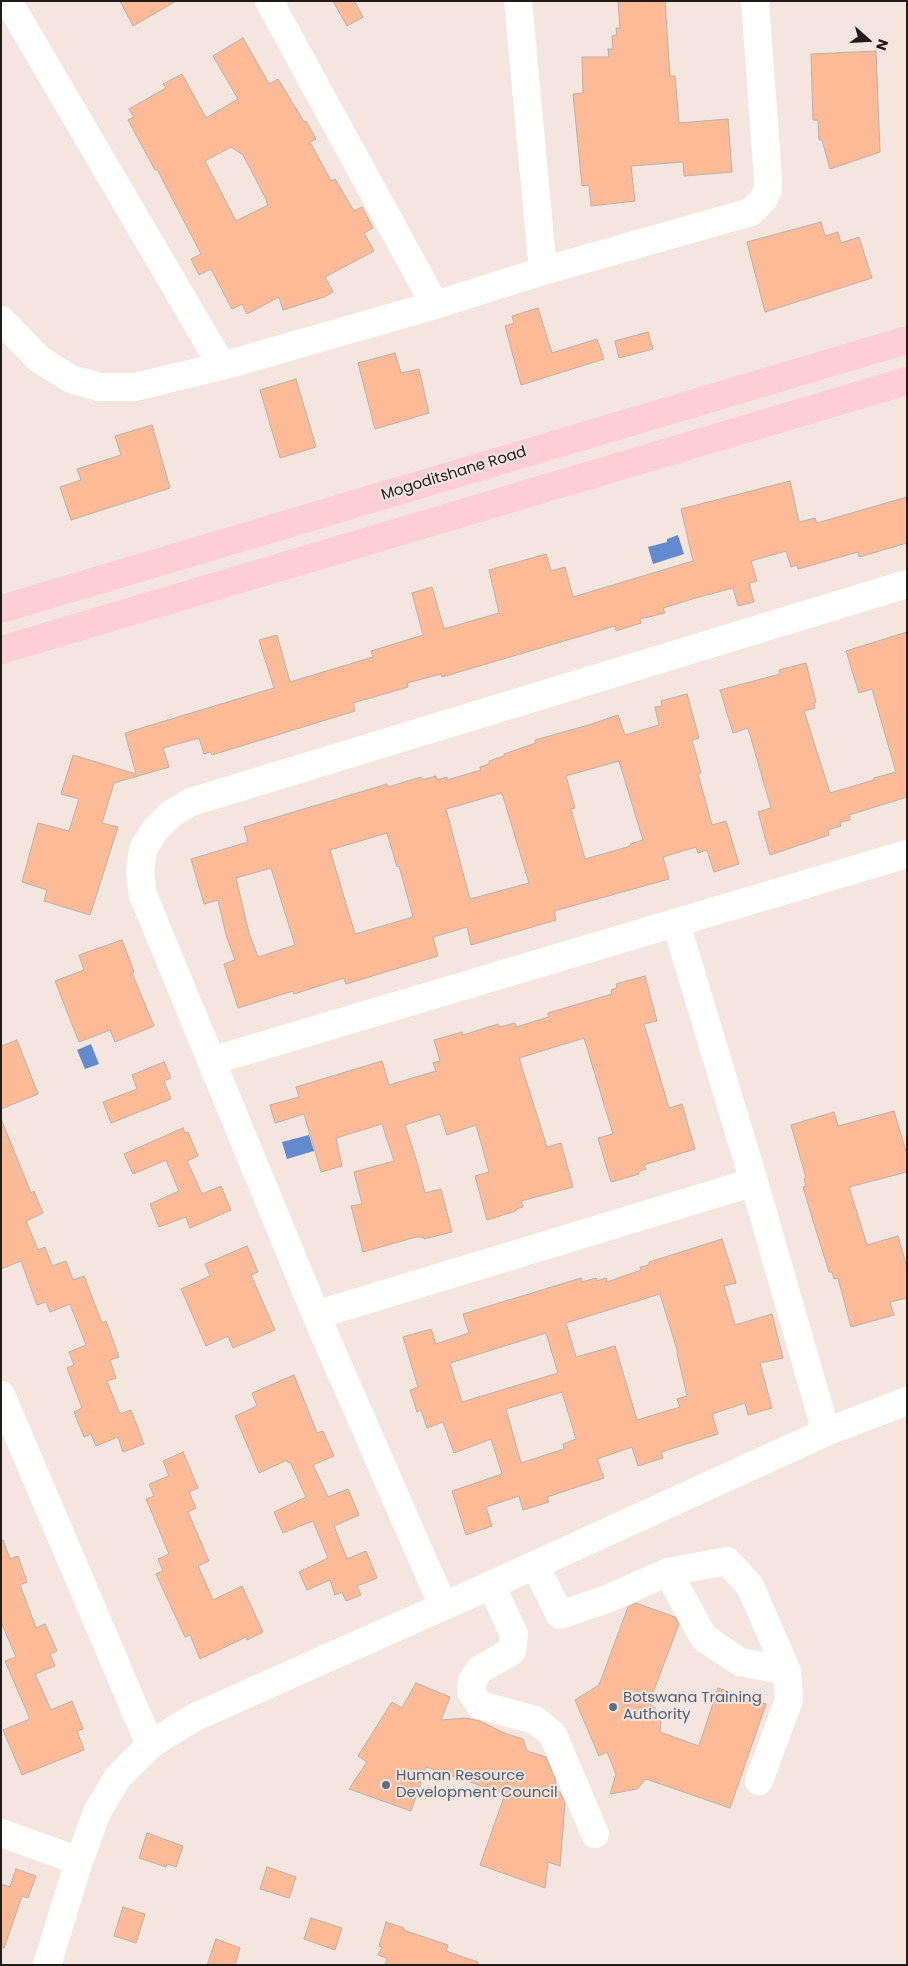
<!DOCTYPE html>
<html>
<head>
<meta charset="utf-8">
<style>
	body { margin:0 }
	#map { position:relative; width:908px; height:1966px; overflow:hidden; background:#f4e6de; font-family:Poppins,sans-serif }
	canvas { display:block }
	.frame { position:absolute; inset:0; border:2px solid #201b18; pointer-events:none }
	.north { position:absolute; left:843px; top:15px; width:50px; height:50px; -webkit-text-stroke:4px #f4e6de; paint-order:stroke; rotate:109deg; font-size:14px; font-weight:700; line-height:20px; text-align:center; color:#201b18 }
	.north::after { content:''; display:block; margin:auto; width:18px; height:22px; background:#201b18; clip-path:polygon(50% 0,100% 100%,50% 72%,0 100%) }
</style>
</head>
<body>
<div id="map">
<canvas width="908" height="1966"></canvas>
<div class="frame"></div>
<div class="north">N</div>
</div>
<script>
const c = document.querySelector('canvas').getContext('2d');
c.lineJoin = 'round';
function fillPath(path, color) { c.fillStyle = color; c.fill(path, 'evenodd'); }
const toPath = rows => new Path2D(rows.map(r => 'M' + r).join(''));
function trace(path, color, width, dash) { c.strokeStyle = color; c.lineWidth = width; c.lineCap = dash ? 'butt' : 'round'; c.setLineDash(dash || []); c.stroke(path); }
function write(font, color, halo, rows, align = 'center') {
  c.font = font + ' Poppins,sans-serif'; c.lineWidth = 4; c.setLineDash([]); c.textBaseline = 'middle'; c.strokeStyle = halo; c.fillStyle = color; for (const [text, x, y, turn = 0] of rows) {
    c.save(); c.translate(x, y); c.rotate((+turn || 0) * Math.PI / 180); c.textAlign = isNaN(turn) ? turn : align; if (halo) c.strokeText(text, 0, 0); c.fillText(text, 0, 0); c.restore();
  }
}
fillPath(toPath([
	[678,535,684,554,653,564,648,547,667,542,667,539],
	[91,1044,99,1064,85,1069,77,1050],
	[309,1135,314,1151,287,1159,282,1142]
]), '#638acf');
const building = toPath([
	[120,1,176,1,133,26,120,1],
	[333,1,354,1,363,17,347,26,333,1],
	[618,1,665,1,670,76,675,76,679,123,728,119,732,172,684,176,683,162,631,166,635,201,591,206,589,185,582,186,573,94,583,93,582,57,609,57,608,49,613,49,612,36,617,35,616,28,620,28,618,1],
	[243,38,269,84,278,79,304,122,306,121,316,139,310,142,331,181,335,179,354,211,362,207,373,228,364,233,374,251,325,277,333,292,324,297,283,310,279,297,247,314,242,304,232,309,211,269,199,275,191,259,201,254,157,169,155,170,128,120,134,117,129,109,166,88,163,84,182,74,206,118,238,99,213,56,243,38],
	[231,147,243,155,267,201,266,202,268,205,236,221,205,161,231,147],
	[876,51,880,152,830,169,822,140,819,140,818,120,813,120,811,54,876,51],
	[821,222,825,236,838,232,841,243,859,237,872,278,765,312,747,242,821,222],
	[538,308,552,353,597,339,604,359,521,385,505,326,514,323,512,316,538,308],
	[648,332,653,349,619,358,615,341,648,332],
	[395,353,401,373,419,369,429,413,375,429,358,363,395,353],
	[296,379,316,447,280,458,260,390,296,379],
	[152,425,170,488,71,520,60,487,81,480,77,469,121,455,115,436,152,425],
	[790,481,799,522,815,518,817,523,907,497,907,543,859,557,858,552,798,569,797,565,791,567,786,551,751,561,757,581,749,583,754,602,738,606,733,588,692,599,663,608,665,613,640,619,641,623,616,631,615,626,442,677,441,674,407,683,408,687,353,703,355,711,212,755,210,752,204,754,199,738,163,748,169,767,114,783,102,823,118,827,90,915,44,901,47,890,22,882,38,823,69,831,79,799,61,794,73,755,136,774,125,733,274,688,259,640,277,635,290,682,373,657,371,651,423,635,412,593,432,587,444,629,499,613,489,570,546,554,551,571,565,567,573,597,693,561,681,509,790,481],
	[907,632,907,797,849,815,850,820,840,822,841,826,828,830,829,835,770,855,758,812,771,808,748,728,733,733,720,690,780,674,779,670,806,663,816,702,814,703,815,708,804,711,830,793,874,780,874,778,896,772,872,689,859,693,846,651,907,632],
	[687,694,699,738,692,740,701,773,698,774,712,825,726,821,739,864,714,872,707,850,698,853,696,847,663,857,669,879,554,911,556,920,471,945,467,927,433,937,438,956,346,984,344,978,294,994,293,991,238,1008,224,964,235,960,226,935,218,900,204,904,191,859,248,842,244,827,387,784,388,787,421,777,422,780,436,776,437,780,447,777,447,780,481,770,480,767,489,764,489,761,504,756,504,754,536,743,535,740,592,724,618,715,625,735,659,725,655,707,662,706,661,701,687,694],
	[619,761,643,840,630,844,631,846,585,859,571,809,575,808,566,776,619,761],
	[502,793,529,883,470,899,446,809,502,793],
	[387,833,397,867,399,866,413,917,355,934,330,850,387,833],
	[271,868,295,945,258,957,249,933,236,878,271,868],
	[122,940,134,972,132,973,154,1026,115,1042,110,1030,79,1042,55,981,84,970,79,955,122,940],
	[645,976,657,1021,644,1024,669,1108,682,1104,695,1149,644,1165,646,1169,639,1171,639,1174,611,1182,598,1138,613,1134,584,1038,519,1058,547,1147,561,1143,573,1187,521,1201,523,1207,516,1209,516,1211,487,1220,475,1176,489,1172,476,1125,447,1135,440,1114,405,1125,416,1159,425,1193,441,1189,452,1232,424,1239,424,1237,416,1237,363,1252,351,1206,362,1204,354,1172,394,1161,382,1124,336,1138,342,1166,321,1172,304,1114,275,1123,270,1105,299,1097,296,1087,382,1061,389,1085,436,1071,433,1063,440,1061,434,1040,462,1032,463,1035,498,1024,499,1027,515,1023,516,1027,549,1017,548,1013,612,994,611,990,617,988,616,984,645,976],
	[17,1040,38,1094,1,1109,1,1046,17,1040],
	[164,1062,171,1078,164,1081,171,1099,111,1123,103,1102,137,1089,132,1075,164,1062],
	[894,1111,907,1155,907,1172,849,1187,867,1245,898,1236,907,1268,907,1298,890,1302,894,1315,851,1327,838,1278,834,1279,832,1272,829,1272,811,1214,803,1187,806,1186,804,1179,806,1178,791,1125,834,1112,838,1126,894,1111],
	[1,1119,31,1193,34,1191,43,1213,26,1221,38,1250,45,1247,52,1266,66,1261,73,1280,84,1276,102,1323,106,1321,119,1357,110,1360,116,1378,107,1381,120,1414,131,1410,144,1444,123,1452,118,1437,96,1446,91,1434,84,1437,74,1412,82,1408,67,1368,74,1365,69,1352,86,1345,70,1304,50,1312,46,1302,37,1305,21,1261,1,1269,1,1119],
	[183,1128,185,1133,188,1132,198,1156,187,1161,202,1194,221,1186,231,1210,190,1228,186,1217,159,1227,150,1204,179,1191,166,1160,133,1174,124,1154,183,1128],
	[722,1239,736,1283,724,1286,735,1325,772,1314,783,1358,760,1363,772,1408,748,1415,745,1403,712,1414,718,1434,661,1452,663,1458,638,1466,632,1447,597,1459,604,1478,547,1497,549,1502,523,1510,519,1496,486,1507,492,1526,466,1535,452,1491,502,1474,491,1439,454,1453,443,1422,427,1428,421,1410,417,1412,410,1390,418,1387,403,1337,431,1329,436,1344,469,1333,463,1314,581,1278,582,1282,596,1278,597,1281,606,1278,607,1282,641,1270,640,1267,649,1265,649,1262,722,1239],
	[660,1294,678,1353,677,1353,687,1396,677,1399,680,1407,637,1420,615,1346,576,1357,566,1323,660,1294],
	[546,1333,558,1373,462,1402,450,1363,546,1333],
	[562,1392,576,1439,563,1444,564,1449,521,1463,506,1409,562,1392],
	[247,1246,258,1272,251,1275,275,1330,233,1348,228,1336,206,1346,181,1289,210,1276,205,1264,247,1246],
	[294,1375,317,1433,323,1431,334,1456,313,1465,328,1497,348,1489,359,1515,334,1526,347,1559,366,1551,377,1578,357,1586,361,1595,346,1601,342,1592,335,1595,330,1580,307,1590,299,1572,328,1558,313,1521,283,1533,274,1512,306,1497,290,1462,288,1463,287,1460,259,1473,235,1416,257,1406,252,1393,294,1375],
	[183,1452,198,1488,189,1492,196,1508,188,1512,209,1561,198,1566,213,1600,242,1586,263,1632,247,1640,246,1637,200,1659,190,1635,185,1637,156,1574,163,1571,158,1559,169,1554,146,1499,154,1496,149,1484,169,1476,163,1461,183,1452],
	[3,1540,10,1559,18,1556,27,1582,20,1585,36,1628,45,1624,57,1651,50,1654,55,1666,35,1674,51,1710,72,1701,83,1729,77,1731,84,1750,22,1775,3,1730,30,1719,5,1661,16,1657,1,1622,1,1541,3,1540],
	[636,1603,675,1617,679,1624,649,1703,656,1709,661,1720,660,1732,699,1746,718,1688,766,1704,730,1808,646,1779,637,1789,610,1794,616,1774,607,1752,599,1756,575,1700,599,1685,628,1607,636,1603],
	[416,1683,450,1697,441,1720,466,1718,480,1721,504,1733,523,1739,527,1751,546,1757,556,1781,555,1790,560,1792,565,1803,560,1866,548,1862,545,1888,480,1865,505,1794,426,1767,411,1811,349,1789,367,1762,358,1756,392,1702,402,1708,416,1683],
	[147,1833,183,1846,176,1867,167,1864,166,1867,139,1858,147,1833],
	[267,1867,296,1877,289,1898,260,1889,267,1867],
	[16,1869,36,1876,28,1898,22,1896,4,1948,1,1948,1,1884,10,1887,16,1869],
	[123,1907,145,1914,136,1943,114,1936,123,1907],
	[311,1918,342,1928,335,1950,304,1939,311,1918],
	[386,1922,404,1928,403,1930,448,1945,446,1951,478,1962,478,1965,385,1965,387,1958,378,1955,382,1947,379,1946,386,1922],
	[216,1939,240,1948,235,1965,207,1965,216,1939]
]);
fillPath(building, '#fcba96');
trace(building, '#bcaea7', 1);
trace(toPath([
	[8,1,222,366],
	[269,1,435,305],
	[518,1,543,271],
	[1,320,39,359,71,379,99,387,135,387,222,366,435,305,543,271,751,212,763,200,768,190,768,179,755,1],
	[676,923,754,1182,826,1432],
	[211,1061,907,854],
	[316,1315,754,1182],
	[1,1395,150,1745],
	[535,1565,560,1615,607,1599,668,1572,727,1561,750,1586,787,1671,789,1700,759,1781],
	[668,1572,704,1638,740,1662,787,1671],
	[491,1585,514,1634,512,1651,479,1670,472,1681,471,1692,480,1705,535,1720,553,1735,595,1834],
	[443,1606,316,1315,143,895,140,873,143,849,155,830,171,814,191,802,907,584],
	[1,1833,79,1861],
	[47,1965,79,1861,97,1812,118,1777,150,1745,193,1718,491,1585,826,1432,907,1401]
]), '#fff', 28);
trace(toPath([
	[1,609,907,340],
	[1,650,907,381]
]), '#feced5', 28);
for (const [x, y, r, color] of [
	[613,1707,5,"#5c6f8a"],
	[386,1785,5,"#5c6f8a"]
]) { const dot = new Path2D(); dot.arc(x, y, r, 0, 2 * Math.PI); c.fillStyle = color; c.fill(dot); trace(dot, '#f4e6de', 2); }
write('15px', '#201b18', '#f4e6de', [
	["Mogoditshane Road",454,474,-17]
]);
write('15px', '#4e5e75', '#f4e6de', [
	["Botswana Training",623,1698],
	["Authority",623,1715],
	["Human Resource",396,1776],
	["Development Council",396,1793]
], 'left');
</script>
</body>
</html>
